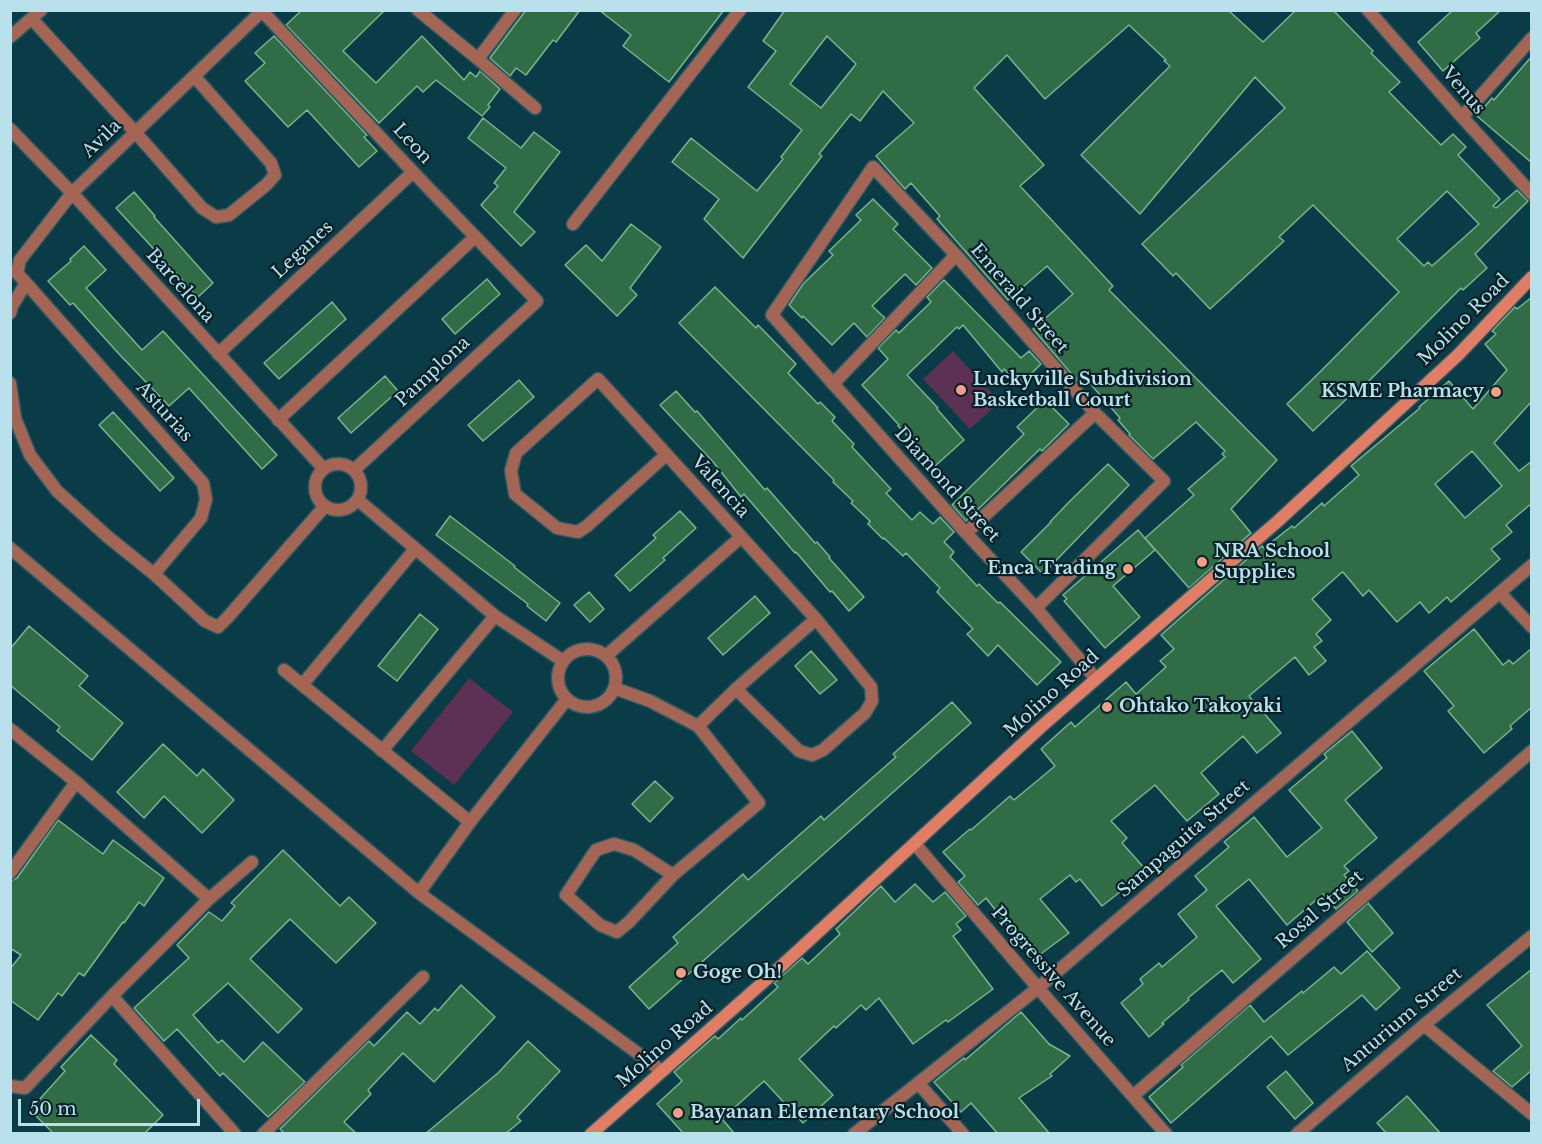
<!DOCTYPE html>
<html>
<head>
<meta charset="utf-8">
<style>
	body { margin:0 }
	#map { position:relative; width:1542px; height:1144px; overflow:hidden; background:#093c46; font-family:"Libre Baskerville",serif }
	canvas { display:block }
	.frame { position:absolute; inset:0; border:12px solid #b9e1eb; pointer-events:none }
	.scale { position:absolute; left:18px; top:1099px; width:182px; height:27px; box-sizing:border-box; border:3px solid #b9e1eb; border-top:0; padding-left:8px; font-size:18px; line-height:21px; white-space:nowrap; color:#b9e1eb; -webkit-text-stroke:4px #052127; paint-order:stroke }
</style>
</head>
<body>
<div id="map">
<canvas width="1542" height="1144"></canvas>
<div class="frame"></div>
<div class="scale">50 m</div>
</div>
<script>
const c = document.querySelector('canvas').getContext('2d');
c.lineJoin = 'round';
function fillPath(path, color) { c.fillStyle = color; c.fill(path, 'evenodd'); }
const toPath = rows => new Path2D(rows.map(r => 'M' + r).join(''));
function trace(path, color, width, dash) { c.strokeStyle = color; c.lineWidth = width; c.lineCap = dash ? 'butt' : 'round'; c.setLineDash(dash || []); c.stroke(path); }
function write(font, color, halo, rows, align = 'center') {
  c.font = font + ' "Libre Baskerville",serif'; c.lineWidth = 4.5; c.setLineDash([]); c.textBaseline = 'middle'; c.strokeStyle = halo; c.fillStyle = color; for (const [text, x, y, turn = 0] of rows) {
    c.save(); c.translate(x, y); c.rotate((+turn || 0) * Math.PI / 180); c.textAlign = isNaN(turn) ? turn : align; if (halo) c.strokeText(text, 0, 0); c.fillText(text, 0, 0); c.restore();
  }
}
fillPath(toPath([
	[953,351,1000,402,970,429,923,379],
	[469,678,513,712,454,785,411,751]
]), '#5c3154');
const building = toPath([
	[302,10,385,10,343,51,376,83,422,36,464,80,470,72,476,77,480,71,500,89,488,105,490,107,482,116,436,80,423,92,417,86,379,123,286,25,302,10],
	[526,10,580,10,556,42,553,40,526,75,516,68,510,76,490,58,526,10],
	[599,10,724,10,669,82,623,46,631,35,599,10],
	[785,10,1228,10,1263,42,1296,10,1333,10,1373,51,1371,53,1400,82,1389,92,1441,145,1453,134,1466,147,1458,155,1500,199,1493,206,1496,208,1517,190,1528,201,1475,254,1487,268,1463,290,1461,288,1361,389,1359,387,1313,431,1287,404,1321,371,1399,292,1313,205,1279,237,1284,241,1210,309,1176,273,1173,276,1142,244,1285,108,1255,77,1140,214,1081,155,1170,66,1164,61,1166,60,1129,25,1045,99,1007,55,974,88,1044,165,1020,186,1113,286,1109,290,1277,460,1231,509,1251,533,1189,588,1145,538,1194,495,1188,489,1225,457,1222,454,1225,451,1196,422,1153,459,1129,435,1130,434,1118,420,1120,418,1087,380,1081,385,1033,329,1073,294,1047,266,1008,300,937,219,940,216,911,183,905,189,876,156,914,123,883,91,860,121,851,114,819,154,822,156,743,258,704,219,719,199,672,162,691,138,757,191,783,159,781,157,802,130,748,87,776,51,763,41,785,10],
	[827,36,856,64,821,108,790,84,827,36],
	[1447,191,1479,224,1432,266,1428,262,1424,266,1397,239,1447,191],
	[1453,10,1501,10,1476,33,1480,38,1443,71,1418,42,1453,10],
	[274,36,367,135,364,137,377,151,359,167,307,110,288,127,245,81,265,63,255,53,274,36],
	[1532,56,1532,163,1477,116,1492,98,1494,100,1532,56],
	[483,118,521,148,534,132,560,152,514,212,535,232,521,246,481,205,498,186,494,183,506,168,468,138,483,118],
	[134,192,155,216,154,217,213,283,198,297,116,208,134,192],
	[873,199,898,224,893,229,932,268,916,285,905,274,872,306,885,318,867,337,854,323,832,345,803,316,802,318,789,305,803,284,833,255,829,251,861,220,856,215,873,199],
	[631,224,661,247,630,288,637,295,617,316,565,265,586,245,602,261,631,224],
	[84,246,106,270,86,288,142,350,163,331,277,455,262,469,189,388,169,406,119,354,73,303,70,305,48,281,71,261,70,259,84,246],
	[487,279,500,294,455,334,442,319,487,279],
	[944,280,1021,358,1029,351,1041,364,1020,385,1004,369,1002,372,963,325,959,329,957,327,907,375,938,408,937,409,964,440,935,466,898,426,899,425,862,385,888,359,878,348,896,330,899,333,931,302,927,297,944,280],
	[715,287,756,328,758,325,796,364,788,373,818,404,820,402,835,417,832,421,854,444,852,447,891,489,886,493,912,520,920,512,933,524,940,517,954,532,944,542,954,552,950,557,977,586,979,584,998,603,1000,602,1061,662,1037,685,998,645,988,656,967,634,973,629,937,592,940,588,906,553,903,556,884,538,883,539,868,524,870,521,851,503,853,501,833,482,834,480,679,323,715,287],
	[1532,297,1532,401,1494,443,1519,471,1532,461,1532,503,1506,525,1512,532,1491,549,1500,559,1451,602,1447,597,1429,613,1420,602,1397,622,1369,590,1363,596,1343,572,1341,573,1312,599,1331,620,1316,634,1322,641,1314,647,1326,661,1309,675,1295,657,1249,696,1281,733,1257,753,1243,736,1201,773,1219,794,1187,821,1155,785,1111,821,1127,838,1122,843,1147,871,1102,906,1080,879,1076,882,1070,875,1040,899,1069,933,1034,959,986,898,978,905,958,882,965,876,943,852,970,829,971,830,1010,796,1014,800,1055,766,1041,749,1071,722,1075,727,1126,682,1136,694,1166,667,1160,661,1174,649,1161,635,1262,546,1264,548,1292,526,1294,528,1322,503,1324,506,1359,475,1351,466,1420,408,1419,407,1449,381,1473,409,1507,370,1485,344,1496,334,1492,331,1515,307,1517,309,1532,297],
	[1472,451,1502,486,1465,518,1435,484,1472,451],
	[332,302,346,319,279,379,264,363,332,302],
	[385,376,398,391,351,433,338,418,385,376],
	[519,380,534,397,483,441,468,425,519,380],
	[676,391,695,412,697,411,765,490,767,488,815,543,817,542,830,557,829,558,864,597,849,611,832,591,830,592,796,552,795,553,744,494,741,497,714,463,660,405,676,391],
	[1045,400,1069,424,1042,451,1040,449,966,521,952,505,1024,434,1017,427,1045,400],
	[113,412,174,478,160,491,99,425,113,412],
	[1108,464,1129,485,1043,574,1021,552,1051,522,1050,522,1069,502,1108,464],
	[680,511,696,528,663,558,665,560,630,591,615,575,656,538,653,535,680,511],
	[450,516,515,566,514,567,560,603,546,621,527,606,528,604,436,535,450,516],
	[1138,530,1155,550,1113,586,1140,617,1105,648,1064,601,1067,599,1063,595,1138,530],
	[589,592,604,609,590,622,574,605,589,592],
	[755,596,770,613,723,655,708,638,755,596],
	[420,614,438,629,397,681,378,666,420,614],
	[29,626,88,676,79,686,123,723,92,760,57,731,60,727,10,685,10,649,29,626],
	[1474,629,1503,665,1509,660,1513,664,1532,648,1532,707,1510,726,1512,729,1484,753,1448,711,1454,706,1424,671,1474,629],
	[811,651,837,680,820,694,795,666,811,651],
	[952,702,971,723,649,1009,629,987,678,943,673,937,743,874,748,880,821,816,824,820,896,757,893,754,952,702],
	[1352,731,1382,768,1345,800,1377,838,1344,866,1349,871,1344,875,1358,891,1336,909,1323,894,1287,925,1249,879,1216,906,1261,959,1233,983,1222,970,1188,998,1189,1000,1162,1023,1164,1024,1149,1037,1121,1003,1143,984,1140,979,1159,963,1162,967,1197,937,1178,914,1207,890,1195,876,1229,847,1224,842,1254,817,1287,857,1322,828,1289,790,1327,758,1324,754,1352,731],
	[163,744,197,776,203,769,234,800,202,833,164,796,144,818,117,792,163,744],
	[655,781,673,798,650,822,632,804,655,781],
	[58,820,103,854,113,840,164,878,144,906,139,902,124,923,123,922,84,976,79,973,62,996,58,993,38,1020,10,1000,10,969,21,955,10,948,10,881,17,878,58,820],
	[283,850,340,906,349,897,376,923,336,963,290,919,250,959,302,1009,278,1033,228,983,193,1015,218,1043,222,1040,244,1062,263,1042,305,1082,268,1117,223,1073,220,1076,177,1029,164,1041,134,1008,189,958,177,945,209,912,222,921,235,906,231,903,283,850],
	[915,884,933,902,945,892,966,916,956,924,961,930,953,936,993,989,948,1022,946,1020,913,1044,879,998,866,1010,861,1005,836,1028,834,1026,799,1059,833,1095,803,1123,764,1081,722,1119,735,1134,684,1134,657,1104,682,1081,674,1072,715,1036,718,1039,741,1018,742,1020,778,987,774,983,802,958,808,964,840,934,836,929,881,886,895,902,915,884],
	[1368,903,1393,933,1372,952,1347,922,1368,903],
	[1367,951,1400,988,1376,1010,1362,995,1288,1055,1271,1036,1171,1123,1149,1097,1183,1067,1181,1065,1250,1005,1264,1022,1302,991,1303,993,1334,967,1341,974,1367,951],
	[1532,969,1532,1070,1512,1087,1493,1071,1522,1046,1487,1005,1532,969],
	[461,985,495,1017,434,1082,403,1053,368,1090,371,1094,344,1122,357,1134,285,1134,280,1129,369,1041,374,1046,407,1012,420,1024,435,1008,438,1011,461,985],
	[1021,1012,1049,1044,1070,1056,1050,1074,1052,1076,1019,1098,1050,1134,998,1134,971,1103,961,1112,934,1082,964,1058,965,1060,1021,1012],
	[91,1035,117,1060,114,1064,163,1115,144,1134,54,1134,30,1110,65,1071,61,1067,91,1035],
	[528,1041,560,1071,517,1117,521,1121,505,1134,425,1134,498,1073,528,1041],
	[1286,1071,1313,1103,1295,1119,1267,1087,1286,1071],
	[1407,1096,1441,1134,1387,1134,1377,1123,1407,1096]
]);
fillPath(building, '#306d47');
trace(building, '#78b68d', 1.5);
const street = toPath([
	[418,10,478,59,535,108],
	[1368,10,1462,117,1532,194],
	[32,19,135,132,202,208,216,217,229,215,266,185,275,175,271,163,194,76],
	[10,37,41,10],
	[478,59,515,10],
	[1462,117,1532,38],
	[10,129,72,193,323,468],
	[573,224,740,10],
	[26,283,203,483,206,499,201,518,154,574],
	[10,313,12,306,26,283,17,273,20,260,72,193,262,11,413,172,537,301,354,470],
	[218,354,413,172],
	[10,383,15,418,30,455,57,491,108,537,154,574,205,621,218,627,228,617,325,506],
	[833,384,956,255],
	[278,420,475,237],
	[666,455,587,526,578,532,557,528,515,494,511,471,516,453,598,379,816,619,871,687,872,701,865,713,823,750,812,755,799,751,736,689],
	'315 487a23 23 0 1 1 46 0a23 23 0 1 1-46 0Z',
	[358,500,495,616,563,661],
	[966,533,1095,413],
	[10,548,419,893,662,1071],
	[1500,593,1532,627],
	[1036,608,1164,481,1095,413,956,255,873,167,772,315,966,533,1036,608,1096,679],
	'558 678a29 29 0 1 1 58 0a29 29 0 1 1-58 0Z',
	[606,656,741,537],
	[284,670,470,822],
	[302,685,415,549],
	[614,688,650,701,698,726,759,803,673,875,629,922,617,932,600,925,566,895,596,850,614,844,634,850,673,875],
	[698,726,736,689,816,619],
	[10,729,76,782,209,899,112,996,25,1088,10,1086],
	[382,751,495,616],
	[915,844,1038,988,1166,1134],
	[10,873,76,782],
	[419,893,470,822,567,699],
	[209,899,252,862],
	[112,996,235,1134],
	[1424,1025,1532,1114],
	[918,1083,963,1134],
	[1133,1096,1532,751],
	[263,1134,423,977],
	[854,1134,1038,988,1532,565],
	[1297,1134,1424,1025,1532,936]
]);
const secondary = toPath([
	[591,1134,777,970,1042,726,1278,521,1458,355,1532,277]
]);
trace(street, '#295a64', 15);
trace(secondary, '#295a64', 15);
trace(street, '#a46555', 12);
trace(secondary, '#e27d65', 12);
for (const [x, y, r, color] of [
	[961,390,6,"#f49e89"],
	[1496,392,6,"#f49e89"],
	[1202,562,6,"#f49e89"],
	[1128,569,6,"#f49e89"],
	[1107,707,6,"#f49e89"],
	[681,973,6,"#f49e89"],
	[678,1113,6,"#f49e89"]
]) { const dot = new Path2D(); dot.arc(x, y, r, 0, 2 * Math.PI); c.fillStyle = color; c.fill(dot); trace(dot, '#052127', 2); }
write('18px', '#b9e1eb', '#052127', [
	["Venus",1463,91,49],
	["Avila",102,139,-44],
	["Leon",412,144,47],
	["Leganes",303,250,-43],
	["Barcelona",180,286,48],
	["Emerald Street",1019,299,49],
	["Molino Road",1464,320,-45],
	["Pamplona",433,372,-43],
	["Asturias",164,412,48],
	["Diamond Street",947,485,48],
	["Valencia",720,487,48],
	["Molino Road",1052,694,-42],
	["Sampaguita Street",1184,839,-41],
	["Rosal Street",1320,910,-41],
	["Progressive Avenue",1053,977,49],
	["Anturium Street",1402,1020,-40],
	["Molino Road",665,1045,-41]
]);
write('bold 18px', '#b9e1eb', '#052127', [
	["Luckyville Subdivision",973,380],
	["Basketball Court",973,401],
	["KSME Pharmacy",1484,392,"right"],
	["NRA School",1214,552],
	["Supplies",1214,573],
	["Enca Trading",1116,569,"right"],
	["Ohtako Takoyaki",1119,707],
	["Goge Oh!",693,973],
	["Bayanan Elementary School",690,1113]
], 'left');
</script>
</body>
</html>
